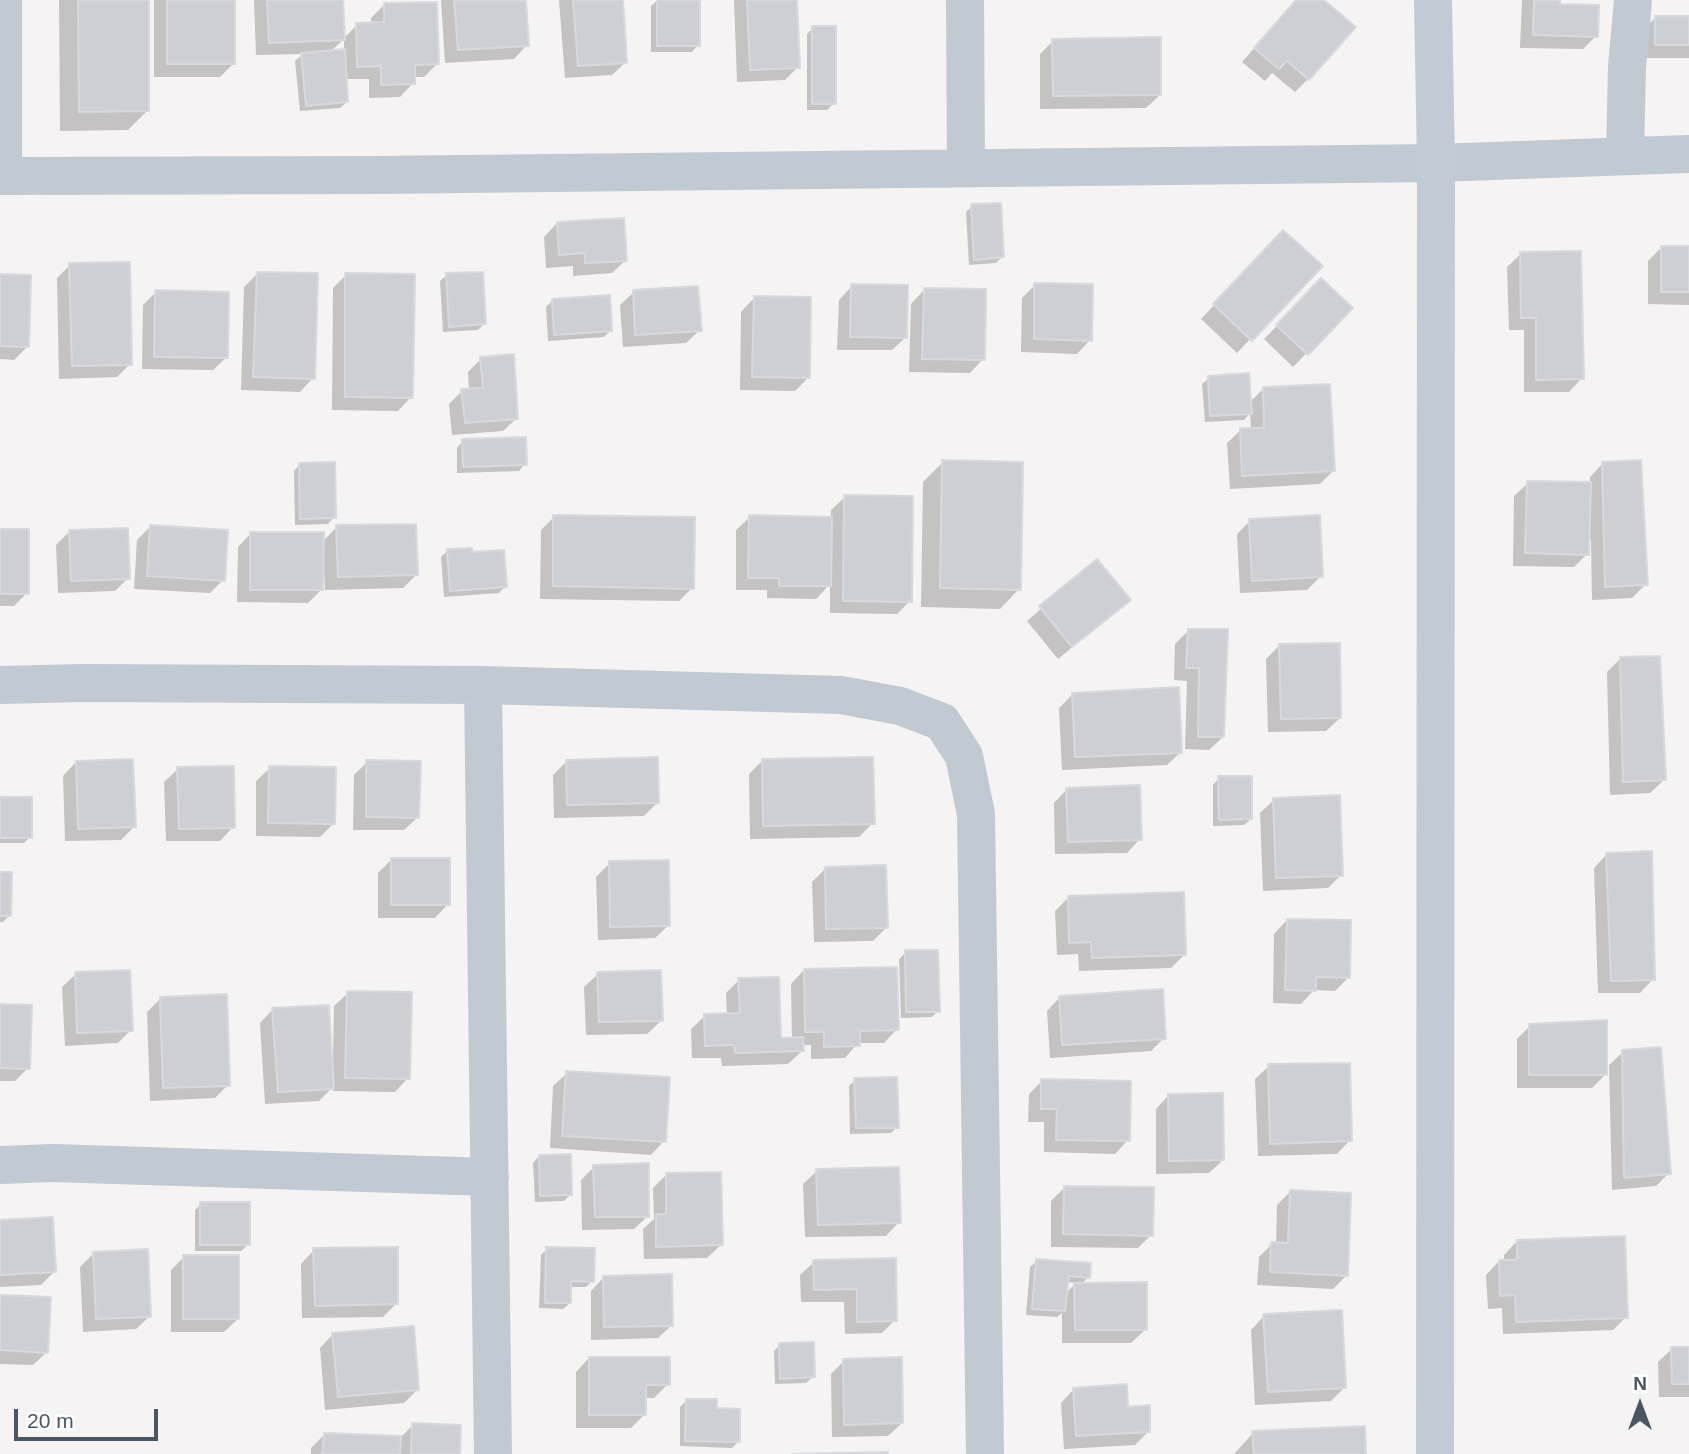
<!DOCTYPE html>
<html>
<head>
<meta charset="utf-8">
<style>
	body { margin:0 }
	#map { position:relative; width:1689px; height:1454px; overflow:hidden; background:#f5f3f3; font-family:Helvetica,sans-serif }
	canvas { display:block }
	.north { position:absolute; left:1605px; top:1370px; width:70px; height:70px; -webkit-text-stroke:5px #fff; paint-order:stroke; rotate:0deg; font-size:19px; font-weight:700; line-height:28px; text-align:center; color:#4a5661 }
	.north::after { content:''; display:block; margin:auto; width:24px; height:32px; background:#4a5661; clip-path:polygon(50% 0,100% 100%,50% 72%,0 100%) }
	.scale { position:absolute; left:14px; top:1409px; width:144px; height:32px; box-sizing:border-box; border:4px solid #4a5661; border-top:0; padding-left:9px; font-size:21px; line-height:24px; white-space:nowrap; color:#4a5661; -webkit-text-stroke:5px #fff; paint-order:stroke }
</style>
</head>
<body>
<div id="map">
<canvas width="1689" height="1454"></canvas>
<div class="north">N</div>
<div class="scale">20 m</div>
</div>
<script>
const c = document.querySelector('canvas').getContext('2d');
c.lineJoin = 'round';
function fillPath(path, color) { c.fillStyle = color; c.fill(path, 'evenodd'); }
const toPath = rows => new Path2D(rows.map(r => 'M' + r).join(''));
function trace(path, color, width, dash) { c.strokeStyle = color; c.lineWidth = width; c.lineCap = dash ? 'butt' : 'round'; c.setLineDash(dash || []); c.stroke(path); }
fillPath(toPath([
	[59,0,147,0,147,111,128,130,60,131],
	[154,0,233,0,233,64,220,77,154,77],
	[254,0,341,0,343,39,357,25,371,24,371,18,384,5,437,64,424,77,413,77,413,83,400,97,369,98,369,79,345,79,347,102,340,108,300,111,295,61,303,54,256,55],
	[344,39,344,51,330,52],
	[441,0,524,0,527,45,514,59,445,63],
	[559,0,621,0,626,62,612,75,565,78],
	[658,0,698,45,692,52,651,52,651,6],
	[734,0,795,0,798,67,785,80,737,82],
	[1297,0,1321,0,1308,79,1295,92,1272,73,1265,81,1242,62],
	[1522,0,1559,0,1559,6,1596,36,1583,49,1520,48],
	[1655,18,1689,18,1689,58,1642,58,1642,31],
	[813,28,834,103,827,110,807,110,807,34],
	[1053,41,1160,95,1146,108,1040,109,1040,54],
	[972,206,1002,257,996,263,969,265,966,212],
	[557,223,626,260,612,273,573,276,573,266,546,268,544,237],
	[1270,245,1320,266,1237,353,1201,319],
	[1662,247,1689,248,1689,305,1648,304,1648,261],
	[1521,254,1582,378,1569,392,1524,392,1524,330,1509,330,1507,267],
	[70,265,130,364,117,377,59,379,57,278],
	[257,274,313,378,300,392,241,390,244,287],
	[346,275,411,397,398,411,332,410,333,288],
	[447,275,484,324,478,330,443,332,440,281],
	[0,276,27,347,14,360,0,359],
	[1321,281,1351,308,1293,367,1264,339],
	[1035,285,1090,340,1077,354,1021,352,1022,298],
	[852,286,906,337,892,350,837,350,839,300],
	[924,290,983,359,970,373,909,372,911,304],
	[156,292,227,357,213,370,142,369,143,305],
	[634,292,700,330,686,343,623,347,620,305],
	[754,298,808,378,795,391,740,390,741,312],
	[553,300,610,331,604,337,548,341,546,307],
	[481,359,517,418,503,431,452,435,449,404,462,391,469,391,468,372],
	[1209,378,1249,403,1263,389,1333,471,1320,484,1230,489,1227,443,1241,430,1251,430,1250,413,1244,420,1205,422,1202,384],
	[463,441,525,464,519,471,457,473,457,448],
	[943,462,1019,589,1000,609,921,607,923,482],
	[1603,463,1646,584,1632,598,1592,600,1591,539,1588,539,1587,554,1574,567,1513,566,1514,496,1528,483,1590,484,1590,477],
	[300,464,334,517,328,524,295,525,294,471],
	[845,497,910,601,897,614,830,613,830,584,816,599,767,598,767,590,736,590,736,530,750,517,831,518,831,510],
	[554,517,692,588,679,601,540,599,541,530],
	[1250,521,1321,576,1307,590,1240,593,1237,534],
	[150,527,223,580,210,593,134,589,137,540],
	[337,527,416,575,403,588,325,590,324,572,321,572,321,590,308,603,237,602,238,547,251,533,322,542],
	[0,531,27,593,14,606,0,606],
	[69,532,128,578,115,591,58,593,56,545],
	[447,551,471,554,505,587,499,593,444,597,441,557],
	[1097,561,1129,600,1058,659,1027,621],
	[1189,630,1223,737,1209,750,1185,749,1187,681,1174,680,1175,644],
	[1280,645,1340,718,1326,731,1268,732,1266,659],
	[1620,659,1664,780,1650,793,1610,795,1607,672],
	[1072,695,1181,752,1167,765,1062,770,1059,708],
	[567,761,657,803,644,816,554,818,553,775],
	[762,761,873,823,859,837,750,839,749,774],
	[76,762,134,827,121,840,65,841,63,776],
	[367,762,418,817,404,830,353,830,354,775],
	[270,768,334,823,320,837,256,836,256,781],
	[178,769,233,827,220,841,166,841,164,782],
	[1219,778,1251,819,1244,825,1213,826,1213,785],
	[1067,789,1140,839,1127,853,1055,854,1054,803],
	[0,799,30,837,24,843,0,843],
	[1274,800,1341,875,1328,888,1263,891,1260,813],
	[1607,854,1653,979,1640,993,1598,993,1594,868],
	[391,860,448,904,435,918,378,918,378,873],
	[610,863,669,925,655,938,598,940,596,877],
	[825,869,886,928,873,941,814,942,812,882],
	[0,873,9,916,3,922,0,922],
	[1069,897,1184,955,1171,968,1079,971,1078,954,1057,955,1055,911],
	[1287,920,1348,978,1335,991,1314,990,1301,1004,1273,1003,1274,934],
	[906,952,938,1011,932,1017,901,1018,899,959],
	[804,970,897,1029,884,1043,858,1043,845,1058,811,1059,811,1045,802,1045,802,1051,788,1064,722,1066,721,1058,692,1058,691,1029,705,1016,727,1015,726,993,739,980,779,1040,792,1039,791,984],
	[76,974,131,1030,118,1043,65,1046,62,987],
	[598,974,661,1021,647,1034,586,1035,584,987],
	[348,993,408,1078,395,1092,333,1091,333,1087,319,1101,265,1104,260,1023,273,1009,330,1062,333,1062,334,1006],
	[1060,997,1164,1038,1151,1051,1050,1058,1047,1011],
	[161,998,228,1085,215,1098,150,1101,147,1012],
	[0,1005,28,1068,15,1081,0,1081],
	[1530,1026,1605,1075,1592,1088,1517,1088,1517,1039],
	[1623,1052,1669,1173,1656,1186,1612,1190,1609,1065],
	[1269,1066,1350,1140,1337,1154,1258,1156,1255,1079],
	[567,1073,664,1141,651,1155,550,1148,553,1086],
	[855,1080,897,1127,891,1133,850,1134,849,1086],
	[1042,1081,1128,1140,1115,1154,1044,1152,1044,1122,1028,1122,1029,1094],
	[1169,1095,1223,1160,1209,1173,1156,1174,1156,1109],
	[539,1156,570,1195,564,1201,535,1202,533,1163],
	[594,1167,648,1216,634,1229,582,1230,581,1180],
	[817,1171,899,1222,886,1236,805,1237,803,1184],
	[666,1175,721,1245,707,1258,644,1259,643,1229,654,1219,653,1188],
	[1065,1187,1151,1235,1138,1248,1051,1247,1051,1201],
	[1291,1191,1346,1276,1333,1289,1257,1285,1259,1257,1272,1244,1276,1244,1277,1205],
	[201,1204,248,1245,241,1251,195,1251,195,1210],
	[0,1221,54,1272,41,1285,0,1287],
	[1517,1241,1626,1317,1613,1330,1503,1334,1502,1308,1488,1309,1486,1275,1499,1261,1504,1261,1504,1255],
	[547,1249,592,1281,586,1287,570,1287,570,1303,563,1309,539,1308,541,1255],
	[314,1250,397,1303,383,1317,302,1318,301,1264],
	[94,1253,150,1316,136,1329,83,1332,80,1267],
	[184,1257,238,1319,224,1332,171,1332,171,1270],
	[894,1260,895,1320,882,1333,845,1334,844,1302,801,1302,800,1275,814,1262],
	[1037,1261,1089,1277,1081,1284,1145,1330,1131,1343,1062,1343,1062,1313,1057,1317,1026,1315,1030,1267],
	[1066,1282,1076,1283,1065,1294],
	[604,1277,672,1325,658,1338,591,1340,591,1291],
	[0,1297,47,1352,33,1365,0,1364],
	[1264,1316,1344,1388,1331,1401,1255,1405,1251,1330],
	[333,1334,418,1389,404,1403,325,1410,320,1348],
	[780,1345,813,1377,806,1383,775,1384,774,1351],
	[1689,1348,1689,1397,1659,1397,1658,1362,1672,1349],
	[589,1358,668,1384,654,1398,644,1398,644,1415,631,1428,576,1428,576,1372],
	[844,1361,902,1423,888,1436,832,1437,831,1374],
	[1074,1389,1126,1409,1149,1431,1135,1445,1064,1449,1061,1403],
	[687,1400,715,1410,738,1442,732,1448,680,1446,680,1407],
	[413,1425,458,1454,311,1454,311,1448,324,1435,400,1438],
	[1253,1433,1364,1454,1234,1454]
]), '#0003');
const building = toPath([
	[78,0,149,0,149,111,79,112,78,0],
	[167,0,235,0,235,64,167,64,167,0],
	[267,0,343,0,345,40,269,43,267,0],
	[454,0,526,0,529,46,458,50,454,0],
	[573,0,623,0,627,63,578,66,573,0],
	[657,0,700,0,700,46,657,46,657,0],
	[747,0,797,0,800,68,750,70,747,0],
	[1296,0,1324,0,1356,27,1309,80,1287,61,1279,69,1254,48,1296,0],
	[1534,0,1560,0,1560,4,1599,5,1598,37,1533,35,1534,0],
	[437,2,439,64,415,65,415,84,381,85,381,66,357,67,356,23,384,22,384,3,437,2],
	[1655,16,1689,16,1689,45,1655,45,1655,16],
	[812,26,836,26,836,104,812,104,812,26],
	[1161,37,1161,95,1053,96,1052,39,1161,37],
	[345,49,348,102,306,106,301,53,345,49],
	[1001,203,1004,257,974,260,971,204,1001,203],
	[624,218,627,261,585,263,585,253,559,255,557,222,624,218],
	[1283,230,1323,266,1252,341,1213,304,1283,230],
	[1661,246,1689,246,1689,292,1661,292,1661,246],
	[1581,251,1584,379,1536,380,1536,318,1521,318,1520,252,1581,251],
	[130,262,132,365,72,366,69,263,130,262],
	[257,272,318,273,315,379,253,377,257,272],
	[483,272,486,324,449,327,446,273,483,272],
	[345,273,415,274,413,398,345,397,345,273],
	[0,274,31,275,29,347,0,346,0,274],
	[1321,278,1353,308,1308,355,1276,325,1321,278],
	[1034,283,1093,284,1092,341,1034,339,1034,283],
	[851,284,908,285,907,338,850,337,851,284],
	[698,286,702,331,635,335,633,290,698,286],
	[924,288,986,289,985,360,922,359,924,288],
	[155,290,229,292,228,358,154,357,155,290],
	[610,295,612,331,554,335,552,299,610,295],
	[754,296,811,297,810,378,752,377,754,296],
	[514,354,518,419,465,423,461,389,483,388,480,357,514,354],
	[1249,373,1252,414,1210,416,1208,376,1249,373],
	[1330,384,1335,471,1242,476,1240,428,1264,428,1263,387,1330,384],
	[526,437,527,465,463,467,462,439,526,437],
	[942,460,1023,462,1021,590,940,588,942,460],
	[1641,460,1648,585,1605,587,1602,462,1641,460],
	[335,462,336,518,300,519,299,463,335,462],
	[1527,481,1591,482,1589,555,1525,553,1527,481],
	[844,495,913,496,912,602,843,601,844,495],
	[553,515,695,517,694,589,553,586,553,515],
	[749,515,832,517,831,586,779,586,779,578,748,578,749,515],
	[1320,515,1323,577,1252,581,1249,519,1320,515],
	[416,524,418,575,338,577,336,525,416,524],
	[150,525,228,530,225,581,147,576,150,525],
	[128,528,130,579,71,581,69,530,128,528],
	[0,529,29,529,29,594,0,594,0,529],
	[250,532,324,532,323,590,250,590,250,532],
	[472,548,472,552,504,550,507,587,450,591,447,549,472,548],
	[1097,559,1131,600,1072,647,1039,606,1097,559],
	[1188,629,1228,629,1224,737,1198,737,1199,668,1186,668,1188,629],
	[1340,643,1341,718,1281,719,1279,644,1340,643],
	[1660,656,1666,780,1623,782,1620,657,1660,656],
	[1179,687,1182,753,1075,757,1072,693,1179,687],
	[658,757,659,803,567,805,566,760,658,757],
	[873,757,875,824,763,826,762,759,873,757],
	[133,759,136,827,78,829,76,761,133,759],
	[366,760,421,761,419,818,366,817,366,760],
	[234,766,235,828,179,829,177,767,234,766],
	[269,766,336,767,335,824,268,823,269,766],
	[1218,776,1252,776,1252,819,1219,820,1218,776],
	[1140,785,1142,840,1068,842,1066,788,1140,785],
	[1340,795,1343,876,1276,878,1273,798,1340,795],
	[0,797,32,797,32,838,0,838,0,797],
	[1652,851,1655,980,1611,981,1606,853,1652,851],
	[391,858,450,858,450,905,391,905,391,858],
	[669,860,670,926,610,927,609,861,669,860],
	[886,865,888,928,826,929,825,867,886,865],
	[0,872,12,872,11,916,0,916,0,872],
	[1184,892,1186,955,1092,958,1091,942,1069,943,1068,896,1184,892],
	[1287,919,1351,920,1350,978,1316,977,1316,991,1285,990,1287,919],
	[905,950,938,950,940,1012,906,1012,905,950],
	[897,967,899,1030,860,1031,860,1046,824,1047,824,1032,805,1032,804,969,897,967],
	[130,970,133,1031,77,1033,75,972,130,970],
	[661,970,663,1021,599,1022,597,972,661,970],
	[779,977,781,1038,803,1037,804,1051,735,1053,734,1045,705,1046,704,1014,740,1013,738,978,779,977],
	[1163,989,1166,1039,1062,1045,1059,996,1163,989],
	[347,991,412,992,410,1079,345,1078,347,991],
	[227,994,230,1086,163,1088,160,997,227,994],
	[0,1004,32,1005,30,1069,0,1068,0,1004],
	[329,1005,334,1089,278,1092,272,1008,329,1005],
	[1607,1020,1607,1075,1529,1075,1529,1024,1607,1020],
	[1661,1047,1671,1174,1624,1178,1622,1050,1661,1047],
	[1350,1063,1352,1141,1270,1144,1268,1064,1350,1063],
	[566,1071,670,1077,666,1142,562,1136,566,1071],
	[897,1077,899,1128,856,1128,854,1078,897,1077],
	[1041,1079,1131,1081,1130,1141,1056,1140,1057,1109,1041,1109,1041,1079],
	[1223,1093,1224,1160,1169,1161,1168,1094,1223,1093],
	[571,1154,572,1195,540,1196,539,1155,571,1154],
	[649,1163,649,1217,595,1217,593,1165,649,1163],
	[899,1167,901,1223,818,1225,816,1169,899,1167],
	[721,1172,723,1245,656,1247,656,1214,666,1214,666,1173,721,1172],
	[1064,1186,1154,1187,1153,1236,1063,1234,1064,1186],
	[1290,1190,1351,1193,1348,1276,1270,1272,1271,1242,1288,1243,1290,1190],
	[200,1202,250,1202,250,1245,200,1245,200,1202],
	[53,1217,56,1272,0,1275,0,1220,53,1217],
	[1625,1236,1628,1318,1516,1322,1515,1295,1500,1296,1499,1260,1517,1260,1517,1240,1625,1236],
	[398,1247,398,1304,315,1306,313,1248,398,1247],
	[546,1247,595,1248,594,1282,571,1281,571,1303,545,1303,546,1247],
	[148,1249,151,1317,96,1319,93,1252,148,1249],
	[183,1255,239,1255,239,1319,183,1319,183,1255],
	[896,1258,897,1321,857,1322,857,1289,814,1290,813,1260,896,1258],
	[1036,1259,1091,1263,1090,1278,1069,1276,1065,1311,1032,1309,1036,1259],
	[672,1274,673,1326,604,1327,603,1276,672,1274],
	[1147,1282,1147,1330,1075,1330,1074,1283,1147,1282],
	[0,1295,51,1297,48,1353,0,1350,0,1295],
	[1342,1310,1346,1388,1268,1392,1263,1314,1342,1310],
	[414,1326,419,1390,338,1397,332,1333,414,1326],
	[814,1342,815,1377,780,1379,779,1343,814,1342],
	[1671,1347,1689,1347,1689,1384,1672,1384,1671,1347],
	[589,1357,670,1357,670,1385,646,1385,646,1415,589,1415,589,1357],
	[902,1357,903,1423,844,1425,843,1359,902,1357],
	[1127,1384,1128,1407,1150,1405,1150,1432,1076,1436,1073,1388,1127,1384],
	[686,1399,717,1399,717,1408,740,1409,740,1442,685,1441,686,1399],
	[412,1423,461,1425,460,1454,411,1454,412,1423],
	[1365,1426,1366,1454,1254,1454,1252,1431,1365,1426],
	[324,1433,401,1436,400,1454,322,1454,324,1433],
	[888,1452,888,1454,792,1454,888,1452]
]);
fillPath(building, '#cdcfd5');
trace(building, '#d7d9de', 2);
trace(toPath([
	[3,0,3,176],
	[965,0,966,168],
	[1625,155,1627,67,1633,0],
	[0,176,375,175,1436,163,1689,154],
	[0,685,82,683,483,685,841,695,900,706,942,722,964,756,976,814,985,1454],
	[483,685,493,1454],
	[0,1165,53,1163,490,1177]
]), '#c1cad2', 38);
trace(toPath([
	[1433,0,1436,163,1435,1454]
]), '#c1cbd6', 38);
</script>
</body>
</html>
